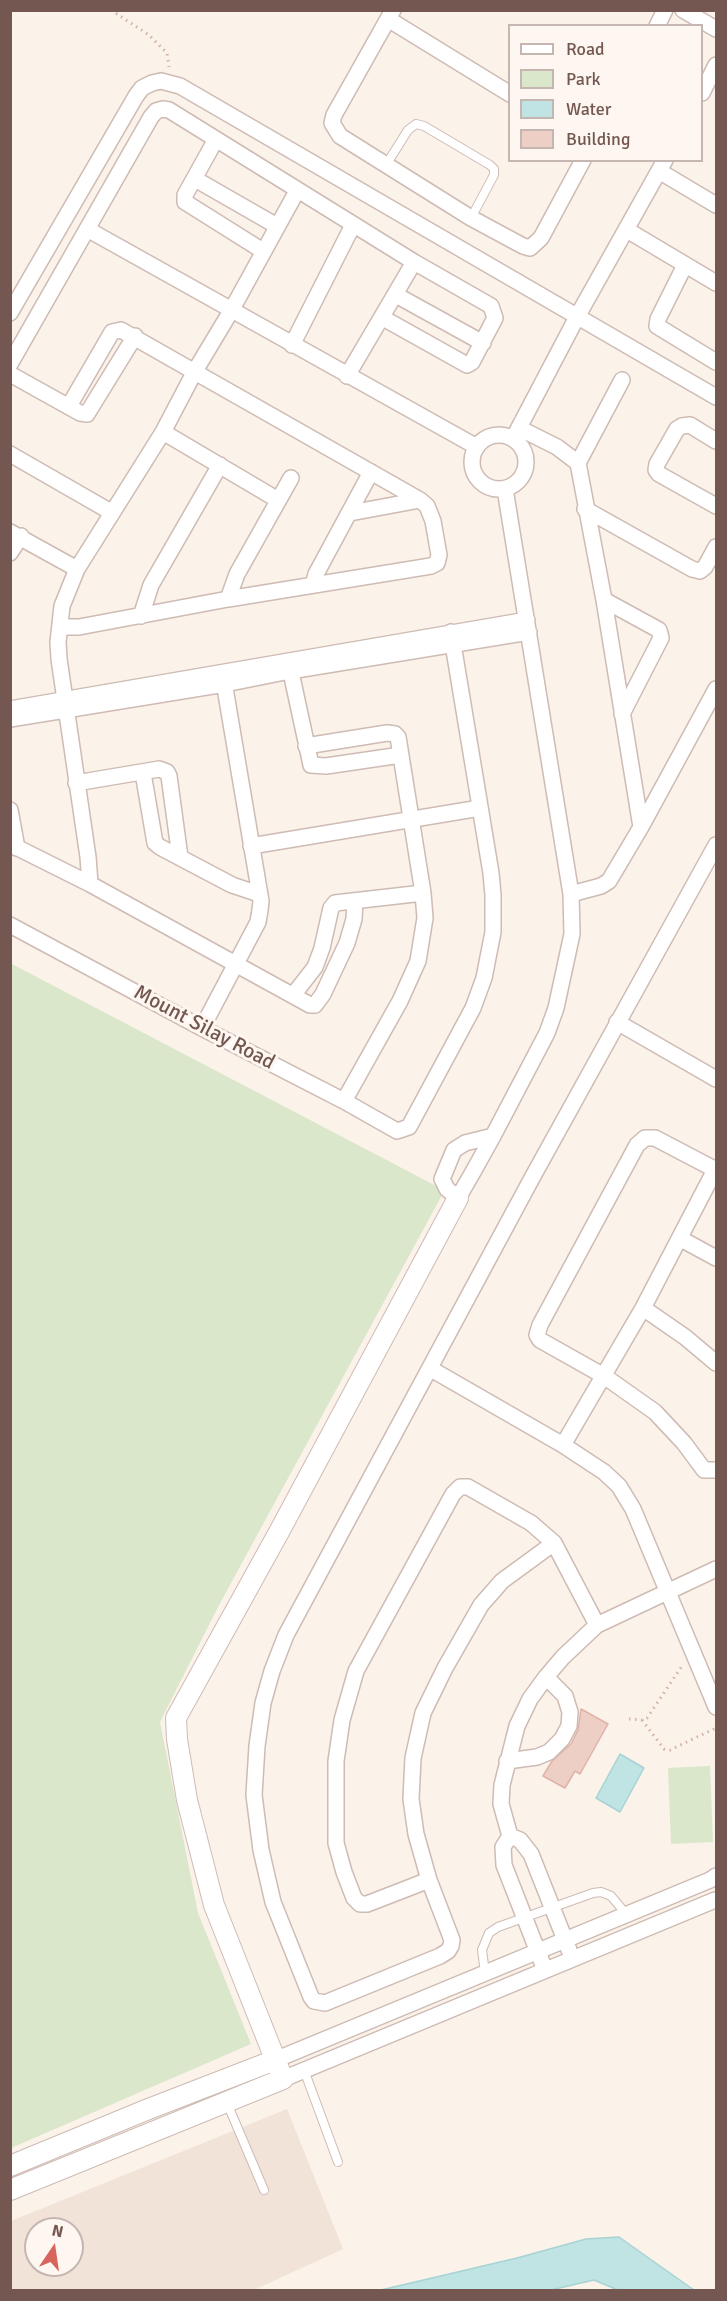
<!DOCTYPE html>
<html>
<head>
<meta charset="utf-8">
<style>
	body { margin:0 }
	#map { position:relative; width:727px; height:2301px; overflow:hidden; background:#fbf2ea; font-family:Signika,sans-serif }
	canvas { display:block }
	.frame { position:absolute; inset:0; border:12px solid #735750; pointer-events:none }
	.legend { position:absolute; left:508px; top:24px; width:195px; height:138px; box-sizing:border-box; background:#fdf6f1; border:2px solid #c6b6b1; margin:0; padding:8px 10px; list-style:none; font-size:18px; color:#735750 }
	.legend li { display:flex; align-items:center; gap:12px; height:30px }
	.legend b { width:30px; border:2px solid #c6b6b1 }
	.north { position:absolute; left:24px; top:2217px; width:60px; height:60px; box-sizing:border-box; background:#fdf6f1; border:2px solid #c6b6b1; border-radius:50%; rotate:13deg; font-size:16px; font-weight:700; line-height:24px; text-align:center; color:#735750 }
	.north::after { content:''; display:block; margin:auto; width:21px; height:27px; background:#d8655c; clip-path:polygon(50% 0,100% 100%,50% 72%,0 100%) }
</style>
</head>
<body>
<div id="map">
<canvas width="727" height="2301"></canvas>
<div class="frame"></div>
<ul class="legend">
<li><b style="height:8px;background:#fff"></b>Road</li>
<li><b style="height:16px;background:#dae7ca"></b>Park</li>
<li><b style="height:16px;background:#c0e3e3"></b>Water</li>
<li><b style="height:16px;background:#eecfc5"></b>Building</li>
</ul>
<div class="north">N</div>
</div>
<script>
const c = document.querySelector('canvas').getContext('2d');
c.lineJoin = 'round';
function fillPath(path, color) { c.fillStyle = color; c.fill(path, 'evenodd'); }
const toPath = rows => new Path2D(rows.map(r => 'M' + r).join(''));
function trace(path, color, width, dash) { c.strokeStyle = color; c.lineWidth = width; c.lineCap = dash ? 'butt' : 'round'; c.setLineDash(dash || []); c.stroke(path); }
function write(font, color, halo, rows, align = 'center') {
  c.font = font + ' Signika,sans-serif'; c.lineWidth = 6; c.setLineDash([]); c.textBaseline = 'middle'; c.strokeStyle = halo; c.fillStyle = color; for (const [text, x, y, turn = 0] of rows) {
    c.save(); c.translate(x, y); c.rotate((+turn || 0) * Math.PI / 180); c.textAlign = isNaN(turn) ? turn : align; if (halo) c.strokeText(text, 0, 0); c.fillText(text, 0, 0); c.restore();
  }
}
fillPath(toPath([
	[287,2109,343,2249,254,2290,11,2290,11,2221],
	[36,2229,72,2229,72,2265,36,2265]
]), '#f2e3d9');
fillPath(toPath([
	[10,963,440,1188,441,1197,218,1607,160,1722,198,1913,251,2044,11,2148],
	[710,1766,713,1842,671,1844,668,1768]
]), '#dae7ca');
const water = toPath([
	[620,1754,644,1768,620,1812,596,1798,620,1754],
	[619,2237,694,2290,618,2290,594,2280,551,2290,381,2290,517,2258,586,2239,619,2237]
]);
fillPath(water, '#c0e3e3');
trace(water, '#a7d3d4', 1.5);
const building = toPath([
	[581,1709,608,1724,580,1774,575,1771,565,1788,543,1776,552,1761,571,1744,578,1730,581,1709]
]);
fillPath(building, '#eecfc5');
trace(building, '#dfb3a7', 1.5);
const service = toPath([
	[386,165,408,130,416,124,424,126,490,165,494,169,494,175,471,218],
	[485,1973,482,1950,489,1933,498,1927,593,1893,601,1892,611,1896,627,1915],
	[304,2070,338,2162],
	[227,2103,264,2190]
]);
const minor = toPath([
	[393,10,334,115,332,123,340,136,471,218,523,246,530,248,541,238,583,160],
	[683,10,716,29],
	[388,19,510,94],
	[657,26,665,10],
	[702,93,716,65],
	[215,141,185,195,185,202,263,251],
	[659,171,716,205],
	[195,179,277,226],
	[87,229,477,447],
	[627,230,716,283],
	[685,265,658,319,657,326,716,362],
	[396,295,483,343],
	[10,313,136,96,142,88,152,83,161,81,180,86,716,397],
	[292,345,353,225],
	[10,364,151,117,156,111,163,109,169,110,414,262,491,306,495,318,472,362,467,365,383,318],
	[10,374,80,413,87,414,135,336],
	[347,376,414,262],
	[519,428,557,447,578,463,604,600,641,827],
	[163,432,278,500],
	'472 462a27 27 0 1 1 54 0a27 27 0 1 1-54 0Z',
	[513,439,577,317,665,160],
	[716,441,690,425,682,426,677,429,657,464,656,470,659,474,716,506],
	[10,454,111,512],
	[578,463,622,380],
	[585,509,692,569,700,571,705,567,716,547],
	[350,513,420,500],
	[10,532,77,569],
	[10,553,21,536],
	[313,585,316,574,371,472],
	[228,599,237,574,291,478],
	[604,600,659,630,661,638,622,714],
	[141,616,151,585,220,465],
	[60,627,79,627,228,599,431,566,437,563,439,555,433,521,427,506,420,500,121,330,112,332,69,406],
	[289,663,311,765,326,766,401,755],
	[10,709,527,620],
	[10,719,225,684,290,671,529,632],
	[306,746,387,733,395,734,398,737,423,893,425,918,418,961,400,1001,344,1101],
	[143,773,155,843,160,847,232,885,259,894],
	[76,783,159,769,167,772,169,776,180,857],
	[10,810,17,848],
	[10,844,90,884,310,1005,315,1005,323,994,347,943,354,919,355,901],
	[251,846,480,808],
	[90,884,88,857,59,659,58,642,62,606,77,569,163,432,195,371,231,311,297,191],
	[571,894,601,886,609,881,641,827,716,689],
	[10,925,202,1028,344,1101,397,1131,409,1127,473,1008,484,978,493,932,493,895,491,873,451,632],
	[294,994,315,967,322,948,331,908,335,903,423,893],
	[617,1022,716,1079],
	[202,1028,258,922,260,910,261,901,223,676],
	[493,1136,465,1143,454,1150,442,1179,447,1189,458,1198,473,1172,493,1136,547,1033,556,1008,572,934,571,894,505,489],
	[716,1170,655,1138,645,1138,637,1145,540,1325,537,1335,540,1340,604,1376,655,1412,684,1443,704,1470,716,1470],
	[681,1239,716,1258],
	[643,1308,685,1337,716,1363],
	[431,1369,563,1445,604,1472,619,1486,633,1509,716,1707],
	[563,1445,643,1308,716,1168],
	[554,1543,502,1581,481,1605,445,1668,423,1713,413,1758,411,1799,416,1834,429,1880,452,1940,451,1946,448,1951,440,1956,325,2003,314,2001,311,1997,273,1902,261,1850,254,1795,257,1746,263,1703,272,1671,286,1635,532,1178,716,845],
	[507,1761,537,1757,549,1752,562,1739,569,1726,570,1712,565,1696,546,1677],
	[510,1836,520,1840,531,1854,569,1950],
	[429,1880,367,1904,360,1904,354,1898,344,1872,336,1843,336,1761,342,1720,356,1671,453,1494,460,1487,468,1487,531,1523,554,1543,597,1625],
	[545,1970,504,1865,503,1847,510,1836,501,1804,502,1785,517,1726,530,1699,546,1677,563,1657,597,1625,716,1569],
	[275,2060,710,1880,716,1876],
	[283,2079,715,1900]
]);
const tertiary = toPath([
	[10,2166,146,2110,275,2060],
	[10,2190,283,2079,214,1905,187,1800,177,1739,176,1718,279,1532,458,1198]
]);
trace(service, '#cebbb4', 10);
trace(minor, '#cebbb4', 18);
trace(tertiary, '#cebbb4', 22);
trace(toPath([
	[111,10,149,35,167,53,169,67],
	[629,1719,642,1720,647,1718,682,1666],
	[642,1720,664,1749,670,1750,716,1728]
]), '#d3b2a7', 3, [1.5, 4.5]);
trace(service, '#fff', 8);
trace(minor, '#fff', 15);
trace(tertiary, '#fff', 20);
write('21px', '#735750', '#fdf6f1', [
	["Mount Silay Road",204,1028,28]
]);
</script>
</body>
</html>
